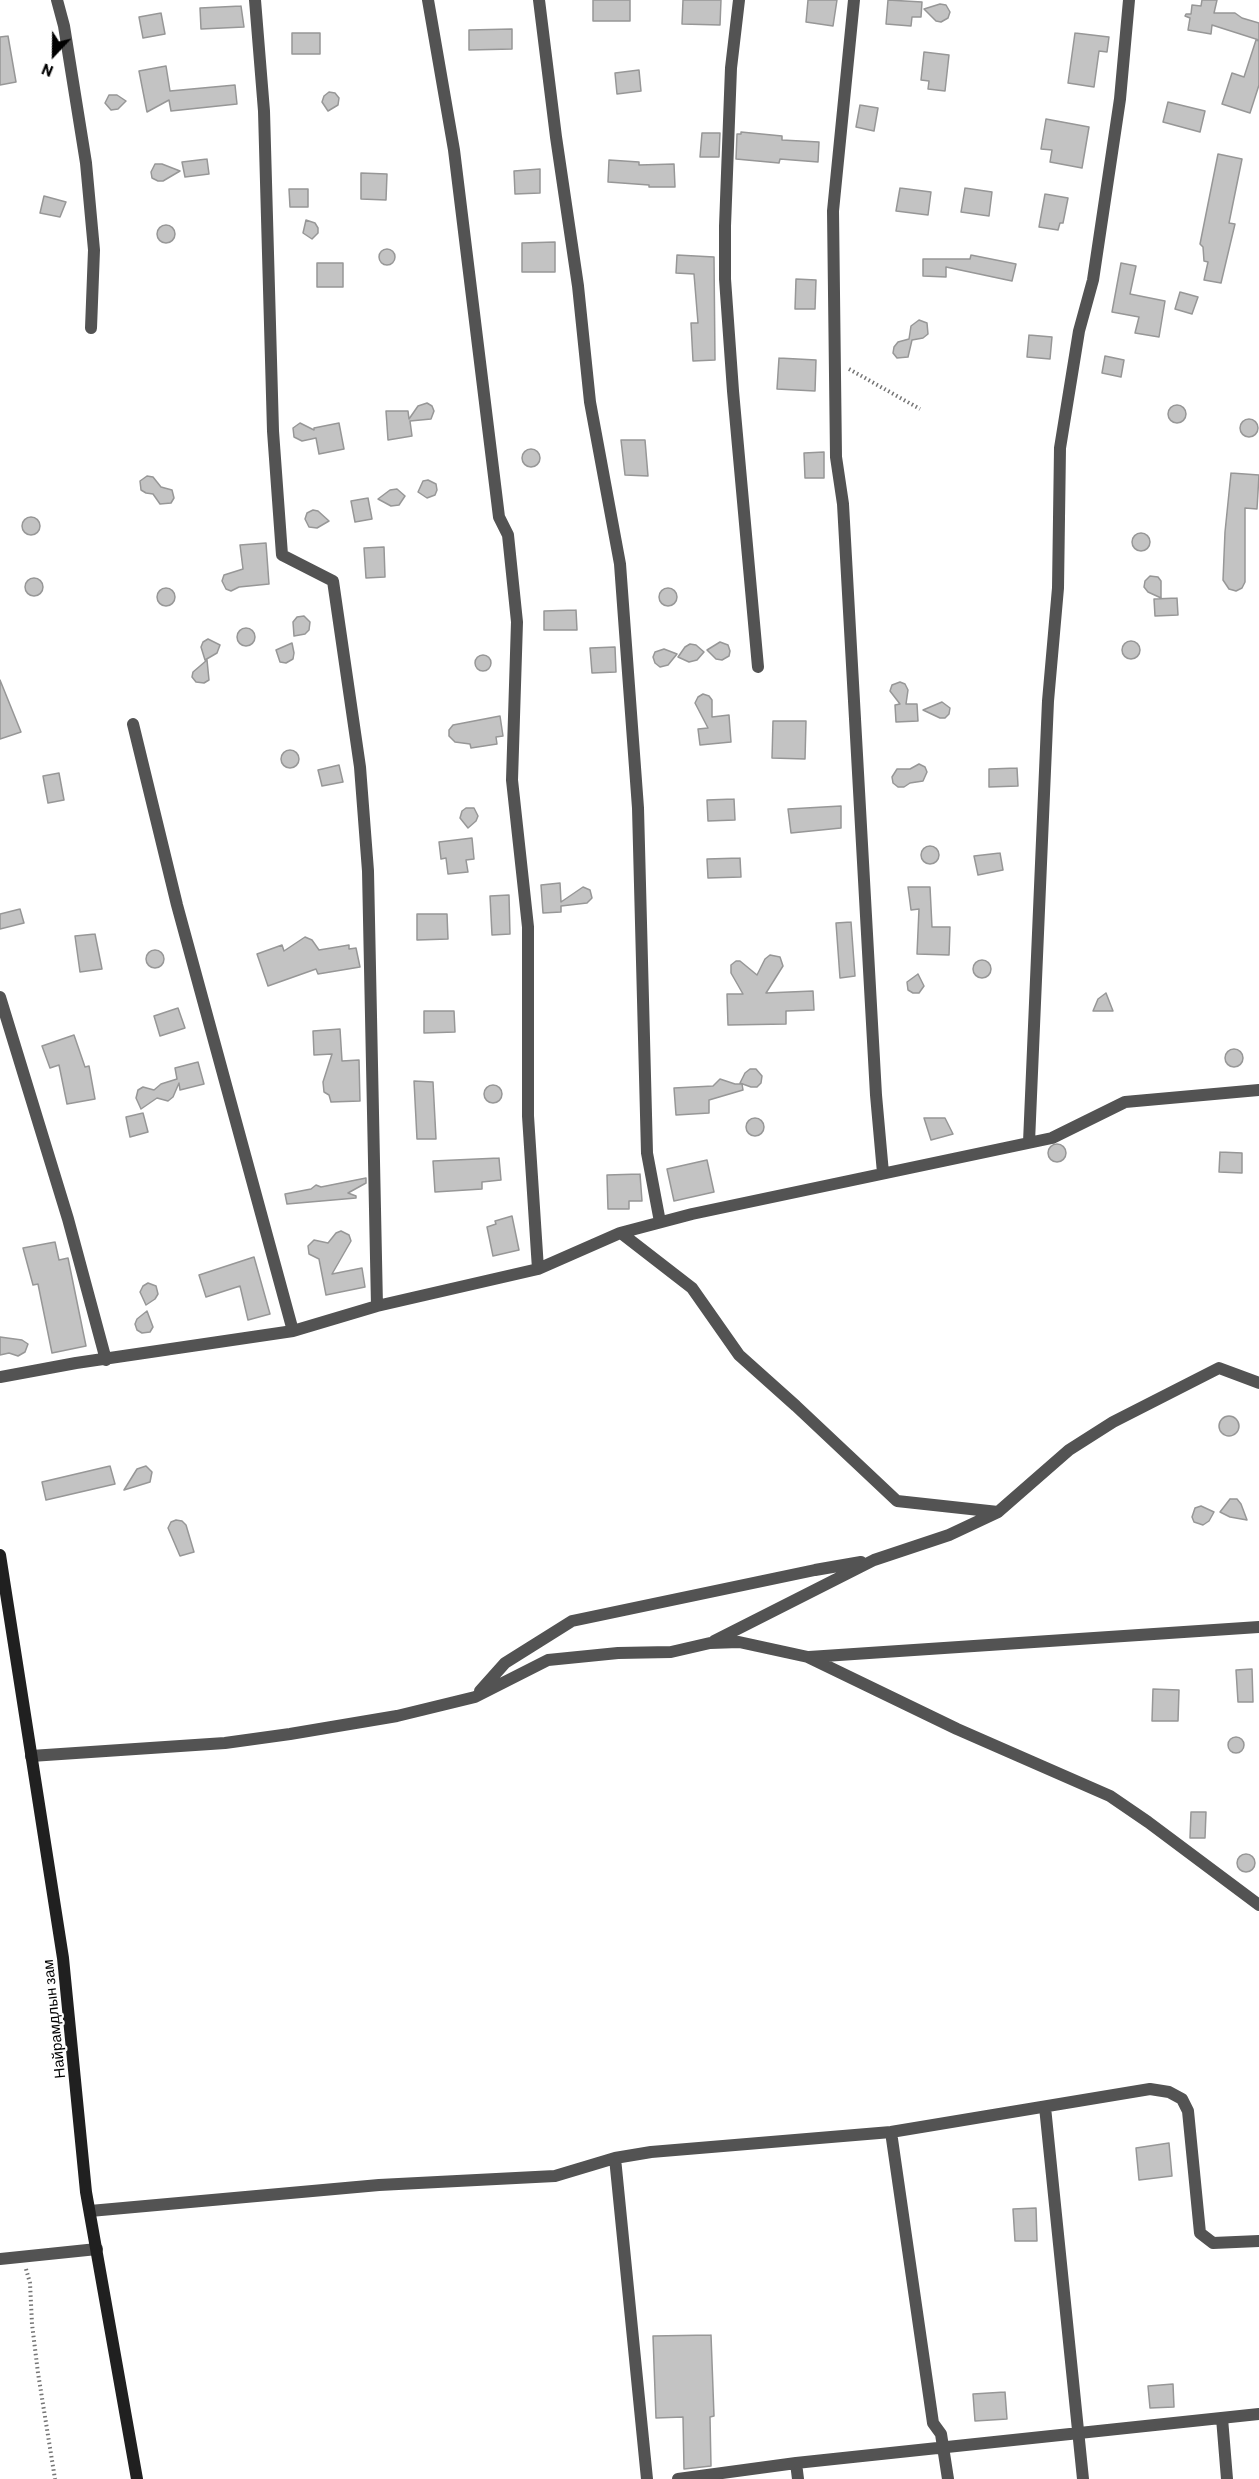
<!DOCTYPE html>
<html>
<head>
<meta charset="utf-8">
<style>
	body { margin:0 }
	#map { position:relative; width:1259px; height:2479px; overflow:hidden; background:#fff; font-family:Barlow,sans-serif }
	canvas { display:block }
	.north { position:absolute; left:24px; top:24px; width:60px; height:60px; -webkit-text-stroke:4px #fff; paint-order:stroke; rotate:202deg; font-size:16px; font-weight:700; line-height:24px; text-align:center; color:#000 }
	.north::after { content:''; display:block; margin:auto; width:21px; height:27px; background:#000; clip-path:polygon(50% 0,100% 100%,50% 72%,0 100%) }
</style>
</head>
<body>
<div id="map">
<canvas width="1259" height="2479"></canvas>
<div class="north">N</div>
</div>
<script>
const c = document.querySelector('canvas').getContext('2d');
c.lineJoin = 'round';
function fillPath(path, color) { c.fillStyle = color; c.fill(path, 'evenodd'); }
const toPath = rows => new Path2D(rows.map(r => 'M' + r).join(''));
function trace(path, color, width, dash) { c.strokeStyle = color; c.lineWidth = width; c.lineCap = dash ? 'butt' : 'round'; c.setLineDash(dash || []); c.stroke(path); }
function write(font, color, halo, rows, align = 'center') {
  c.font = font + ' Barlow,sans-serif'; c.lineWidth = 4.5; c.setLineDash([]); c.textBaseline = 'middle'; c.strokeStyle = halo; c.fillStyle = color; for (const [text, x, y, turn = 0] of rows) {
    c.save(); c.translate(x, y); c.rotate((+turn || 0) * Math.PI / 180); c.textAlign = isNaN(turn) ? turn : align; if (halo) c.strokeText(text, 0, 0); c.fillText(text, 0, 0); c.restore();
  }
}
const building = toPath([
	[593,0,630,0,630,21,593,21,593,0],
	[683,0,721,0,720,25,682,24,683,0],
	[808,0,837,0,833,26,806,22,808,0],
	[888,0,922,2,921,17,912,17,911,26,886,24,888,0],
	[1202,0,1217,0,1214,13,1235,13,1242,18,1259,23,1259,40,1212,25,1211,34,1188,30,1190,18,1185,16,1186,14,1191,14,1192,5,1201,6,1202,0],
	[940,4,946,5,950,12,948,18,941,22,936,21,924,9,940,4],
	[241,6,244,27,201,29,200,8,241,6],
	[161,13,165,34,143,38,139,17,161,13],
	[512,29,512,49,469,50,469,30,512,29],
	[292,33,320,33,320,54,292,54,292,33],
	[1075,33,1109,37,1107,52,1099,51,1094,87,1068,83,1075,33],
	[8,36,16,82,0,85,0,37,8,36],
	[1256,40,1259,41,1259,85,1250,113,1222,104,1232,73,1244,77,1256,40],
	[924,52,949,55,945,91,928,89,929,81,921,80,924,52],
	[166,66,170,91,235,85,237,104,171,111,169,100,147,112,139,71,166,66],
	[639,70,641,91,617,94,615,73,639,70],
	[329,92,335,93,339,98,338,105,328,111,322,102,324,96,329,92],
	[109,95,117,95,126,101,118,109,111,110,105,103,109,95],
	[1168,102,1205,111,1200,132,1163,122,1168,102],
	[860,105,878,108,874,131,856,127,860,105],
	[1046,119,1089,127,1082,168,1050,162,1052,150,1041,149,1046,119],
	[741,132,782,136,782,140,819,142,818,162,780,159,779,163,736,159,737,134,741,134,741,132],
	[702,133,720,133,719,157,700,157,702,133],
	[1218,154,1242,159,1229,223,1235,224,1221,283,1204,280,1208,262,1204,261,1203,247,1200,244,1218,154],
	[207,159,209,174,185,177,182,162,207,159],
	[609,160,639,162,639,165,674,164,675,187,649,187,649,185,608,182,609,160],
	[155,164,162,164,180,171,163,181,158,181,152,178,151,172,155,164],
	[540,169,540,193,515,194,514,171,540,169],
	[361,173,387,174,386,200,361,199,361,173],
	[900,188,931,192,928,215,896,211,900,188],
	[965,188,992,192,989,216,961,212,965,188],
	[289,189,308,189,308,207,290,207,289,189],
	[1045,194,1068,198,1063,223,1060,223,1058,230,1039,227,1045,194],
	[44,196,66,202,60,217,40,213,44,196],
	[306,220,315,223,318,228,318,233,312,239,303,233,306,220],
	'157 234a9 9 0 1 1 18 0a9 9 0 1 1-18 0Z',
	[555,242,555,272,522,272,522,243,555,242],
	'379 257a8 8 0 1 1 16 0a8 8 0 1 1-16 0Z',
	[677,255,714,257,715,360,693,361,691,323,698,323,694,274,676,273,677,255],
	[971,255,1016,264,1012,281,946,267,946,277,923,276,923,259,970,259,971,255],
	[317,263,343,263,343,287,317,287,317,263],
	[1121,263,1136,266,1130,294,1165,301,1159,337,1135,333,1139,317,1112,312,1121,263],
	[796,279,816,280,815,309,795,309,796,279],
	[1180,292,1198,297,1192,314,1175,309,1180,292],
	[919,320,927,323,928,334,923,338,912,340,908,357,897,358,893,353,894,347,898,342,909,339,911,326,919,320],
	[1029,335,1052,337,1050,359,1027,357,1029,335],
	[1105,356,1124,360,1121,377,1102,373,1105,356],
	[779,358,816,360,815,391,777,389,779,358],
	[427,403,432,406,434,411,431,419,410,421,412,436,388,440,386,411,408,411,409,419,418,406,427,403],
	'1168 414a9 9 0 1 1 18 0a9 9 0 1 1-18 0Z',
	'1240 428a9 9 0 1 1 18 0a9 9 0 1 1-18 0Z',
	[300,423,314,430,314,428,339,423,344,449,319,454,316,438,302,441,294,437,293,428,300,423],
	[621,440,645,440,648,476,625,475,621,440],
	'522 458a9 9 0 1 1 18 0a9 9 0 1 1-18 0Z',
	[824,452,824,478,805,478,804,453,824,452],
	[1231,473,1259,475,1257,509,1245,508,1245,582,1242,588,1236,591,1229,589,1223,580,1225,532,1231,473],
	[147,476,153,477,161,487,172,490,174,498,171,503,160,504,153,494,146,493,141,490,140,481,147,476],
	[428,480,436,484,437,490,435,495,427,498,418,492,423,481,428,480],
	[397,489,405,496,399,505,391,506,378,499,390,490,397,489],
	[368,498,372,519,355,522,351,501,368,498],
	[313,510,318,511,329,521,317,528,309,527,305,519,307,513,313,510],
	'22 526a9 9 0 1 1 18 0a9 9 0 1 1-18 0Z',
	'1132 542a9 9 0 1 1 18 0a9 9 0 1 1-18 0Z',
	[266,543,269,584,239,587,231,591,226,589,222,581,224,575,243,569,240,545,266,543],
	[384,547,385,577,366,578,364,548,384,547],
	[1150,576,1158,577,1161,581,1161,598,1148,592,1144,587,1145,581,1150,576],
	'25 587a9 9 0 1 1 18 0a9 9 0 1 1-18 0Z',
	'659 597a9 9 0 1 1 18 0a9 9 0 1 1-18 0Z',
	'157 597a9 9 0 1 1 18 0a9 9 0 1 1-18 0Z',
	[1177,598,1178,615,1155,616,1154,599,1177,598],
	[576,610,577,630,544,630,544,611,576,610],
	[304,616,310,622,309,630,305,634,294,636,293,622,297,617,304,616],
	'237 637a9 9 0 1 1 18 0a9 9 0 1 1-18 0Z',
	[208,639,220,645,217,653,205,660,201,647,203,642,208,639],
	'1122 650a9 9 0 1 1 18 0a9 9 0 1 1-18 0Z',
	[720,642,728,645,730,651,729,656,722,660,716,659,707,650,720,642],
	[292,643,294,653,293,659,286,663,280,662,276,650,292,643],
	[690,644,696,645,704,652,697,660,689,662,678,657,685,647,690,644],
	[615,647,616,672,592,673,590,648,615,647],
	[664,649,677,654,668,665,660,667,655,663,653,657,655,652,664,649],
	'475 663a8 8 0 1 1 16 0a8 8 0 1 1-16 0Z',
	[207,660,209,680,204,683,196,682,192,677,193,672,207,660],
	[0,680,21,732,0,739,0,680],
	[900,682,905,684,908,690,906,704,917,704,918,721,896,722,895,705,900,704,890,691,892,685,900,682],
	[703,694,709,696,712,700,712,717,729,715,731,742,700,745,698,729,708,728,695,703,698,697,703,694],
	[942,702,950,708,949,714,945,718,940,718,923,710,942,702],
	[500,716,503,736,496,737,497,744,471,748,470,744,455,742,449,736,449,730,453,725,500,716],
	[773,721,806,721,805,759,772,758,773,721],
	'281 759a9 9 0 1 1 18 0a9 9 0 1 1-18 0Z',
	[919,764,925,767,927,772,923,781,910,783,904,787,898,787,893,783,892,777,897,769,910,769,919,764],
	[339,765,343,782,322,786,318,770,339,765],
	[1017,768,1018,786,989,787,989,769,1017,768],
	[59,773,64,800,48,803,43,776,59,773],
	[734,799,735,820,708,821,707,800,734,799],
	[841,806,841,828,791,833,788,809,841,806],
	[466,808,474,808,478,816,476,821,468,828,460,818,462,811,466,808],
	[472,838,474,859,466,860,468,872,448,874,446,858,441,859,439,842,472,838],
	'921 855a9 9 0 1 1 18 0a9 9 0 1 1-18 0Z',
	[1000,853,1003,870,978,875,974,856,1000,853],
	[740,858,741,877,708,878,707,859,740,858],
	[560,883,561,902,583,887,590,890,592,898,587,903,561,906,561,912,543,913,541,885,560,883],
	[908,887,930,887,932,927,950,927,949,955,917,954,919,909,911,910,908,887],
	[509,895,510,934,492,935,490,896,509,895],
	[20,909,24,923,0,929,0,914,20,909],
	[417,914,447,914,448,939,417,940,417,914],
	[851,922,855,976,840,978,836,923,851,922],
	[95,934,102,969,80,972,75,936,95,934],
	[305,937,312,940,319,950,349,945,349,949,356,948,360,967,318,974,316,969,268,986,257,954,282,945,284,951,305,937],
	'146 959a9 9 0 1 1 18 0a9 9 0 1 1-18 0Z',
	[770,955,780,957,783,966,766,993,813,991,814,1010,786,1011,786,1024,728,1025,727,994,743,994,731,973,731,965,736,961,740,961,757,975,765,959,770,955],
	'973 969a9 9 0 1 1 18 0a9 9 0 1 1-18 0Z',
	[918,974,924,986,919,993,913,993,908,990,907,982,918,974],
	[1106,993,1113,1011,1093,1011,1098,999,1106,993],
	[178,1008,185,1028,160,1036,154,1016,178,1008],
	[424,1011,454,1011,455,1032,424,1033,424,1011],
	[340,1029,342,1061,359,1060,360,1101,331,1102,329,1095,324,1092,323,1082,332,1054,314,1055,313,1031,340,1029],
	[74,1035,85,1067,89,1066,95,1099,67,1104,59,1065,50,1068,42,1046,74,1035],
	'1225 1058a9 9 0 1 1 18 0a9 9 0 1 1-18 0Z',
	[198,1062,204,1084,180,1090,179,1083,173,1097,168,1101,157,1098,141,1109,136,1098,138,1090,143,1087,154,1090,161,1084,177,1079,175,1068,198,1062],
	[750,1069,756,1069,762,1076,761,1083,757,1087,751,1087,740,1083,745,1073,750,1069],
	[720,1079,735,1084,742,1084,743,1090,709,1100,709,1113,676,1115,674,1088,713,1086,720,1079],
	[414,1081,433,1082,436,1139,417,1139,414,1081],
	'484 1094a9 9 0 1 1 18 0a9 9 0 1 1-18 0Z',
	[143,1113,148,1132,130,1137,126,1117,143,1113],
	[924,1118,945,1118,953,1134,931,1140,924,1118],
	'746 1127a9 9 0 1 1 18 0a9 9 0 1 1-18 0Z',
	'1048 1153a9 9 0 1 1 18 0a9 9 0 1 1-18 0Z',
	[1220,1152,1242,1153,1242,1173,1219,1172,1220,1152],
	[499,1158,501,1180,482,1182,482,1189,435,1192,433,1161,499,1158],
	[707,1160,714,1192,674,1201,667,1169,707,1160],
	[640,1174,642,1201,629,1201,629,1209,608,1209,607,1175,640,1174],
	[366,1178,366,1183,348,1193,356,1196,356,1198,287,1204,285,1194,311,1189,316,1185,321,1187,366,1178],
	[512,1216,519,1250,493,1256,487,1227,496,1224,495,1221,512,1216],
	[341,1231,349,1235,351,1241,332,1274,362,1268,365,1287,326,1295,319,1259,309,1254,308,1246,314,1240,328,1243,336,1233,341,1231],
	[55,1242,59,1260,68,1258,86,1346,52,1353,38,1284,33,1285,23,1248,55,1242],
	[254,1257,270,1314,248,1320,240,1286,206,1297,199,1275,254,1257],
	[148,1283,156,1286,158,1294,155,1299,146,1305,140,1292,143,1286,148,1283],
	[147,1311,153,1327,150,1332,142,1333,137,1330,135,1324,137,1319,147,1311],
	[0,1337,22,1340,28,1344,25,1352,18,1356,9,1353,0,1355,0,1337],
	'1219 1426a10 10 0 1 1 20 0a10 10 0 1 1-20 0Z',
	[110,1466,115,1484,46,1500,42,1482,110,1466],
	[146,1466,152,1472,150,1482,124,1490,137,1469,146,1466],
	[1230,1499,1237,1499,1241,1504,1247,1520,1230,1517,1220,1512,1230,1499],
	[1201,1506,1214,1512,1209,1521,1203,1525,1194,1522,1192,1517,1195,1508,1201,1506],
	[176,1520,182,1521,186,1525,194,1552,180,1556,168,1528,171,1522,176,1520],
	[1252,1669,1253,1702,1238,1702,1236,1670,1252,1669],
	[1153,1689,1179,1690,1178,1721,1152,1721,1153,1689],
	'1228 1745a8 8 0 1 1 16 0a8 8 0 1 1-16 0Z',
	[1191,1812,1206,1812,1205,1838,1190,1838,1191,1812],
	'1237 1863a9 9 0 1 1 18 0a9 9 0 1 1-18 0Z',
	[1169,2143,1172,2176,1139,2180,1136,2148,1169,2143],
	[1036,2208,1037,2241,1015,2241,1013,2209,1036,2208],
	[711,2335,714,2416,710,2417,711,2466,684,2469,683,2417,656,2418,653,2336,711,2335],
	[1173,2384,1174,2407,1150,2408,1148,2386,1173,2384],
	[1005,2392,1007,2419,975,2421,973,2394,1005,2392]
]);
fillPath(building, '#c3c3c3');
trace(building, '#979797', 1.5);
trace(toPath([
	[849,369,920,409],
	[26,2269,30,2283,32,2324,38,2373,55,2479]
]), '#757575', 4, [1.5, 3]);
trace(toPath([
	[57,0,64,26,86,163,94,250,91,328],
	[255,0,264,111,273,431,282,555,333,581,360,767,368,871,377,1306],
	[428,0,454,150,499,517,508,535,517,622,512,780,528,927,528,1116,538,1269],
	[539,0,556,137,578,286,590,402,620,564,638,808,647,1153,660,1222],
	[739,0,731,68,725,226,725,279,733,391,758,667],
	[854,0,833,211,836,457,843,504,876,1095,883,1173],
	[133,724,177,905,293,1331],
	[0,997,68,1219,106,1360],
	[1029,1142,1048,701,1058,588,1060,448,1079,331,1093,280,1120,99,1129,0],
	[621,1233,692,1288,739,1355,796,1406,897,1501,998,1512],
	[0,1377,76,1363,293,1331,377,1306,538,1269,620,1233,692,1214,1052,1138,1125,1102,1259,1090],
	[714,1641,874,1560,949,1535,998,1512,1069,1450,1113,1422,1219,1368,1259,1383],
	[809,1657,1259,1627],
	[480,1691,505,1663,572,1621,815,1570,861,1562],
	[31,1756,225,1743,290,1734,397,1716,475,1697,548,1660,618,1653,671,1652,710,1643,739,1642,808,1657,957,1729,1110,1796,1148,1822,1259,1905],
	[1045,2107,1083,2479],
	[891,2132,933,2423,941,2434,948,2479],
	[615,2158,647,2479],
	[90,2211,379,2185,555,2176,615,2158,651,2152,891,2132,1150,2089,1169,2092,1182,2099,1188,2111,1200,2233,1213,2243,1259,2241],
	[0,2259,97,2249],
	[1222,2418,1227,2479],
	[796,2463,798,2479],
	[678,2479,796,2463,1259,2414]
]), '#535353', 12);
trace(toPath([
	[0,1555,63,1958,86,2192,137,2479]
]), '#202020', 12);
write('15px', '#000', '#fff', [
	["Найрамдлын зам",54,2019,-96]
]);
</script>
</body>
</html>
